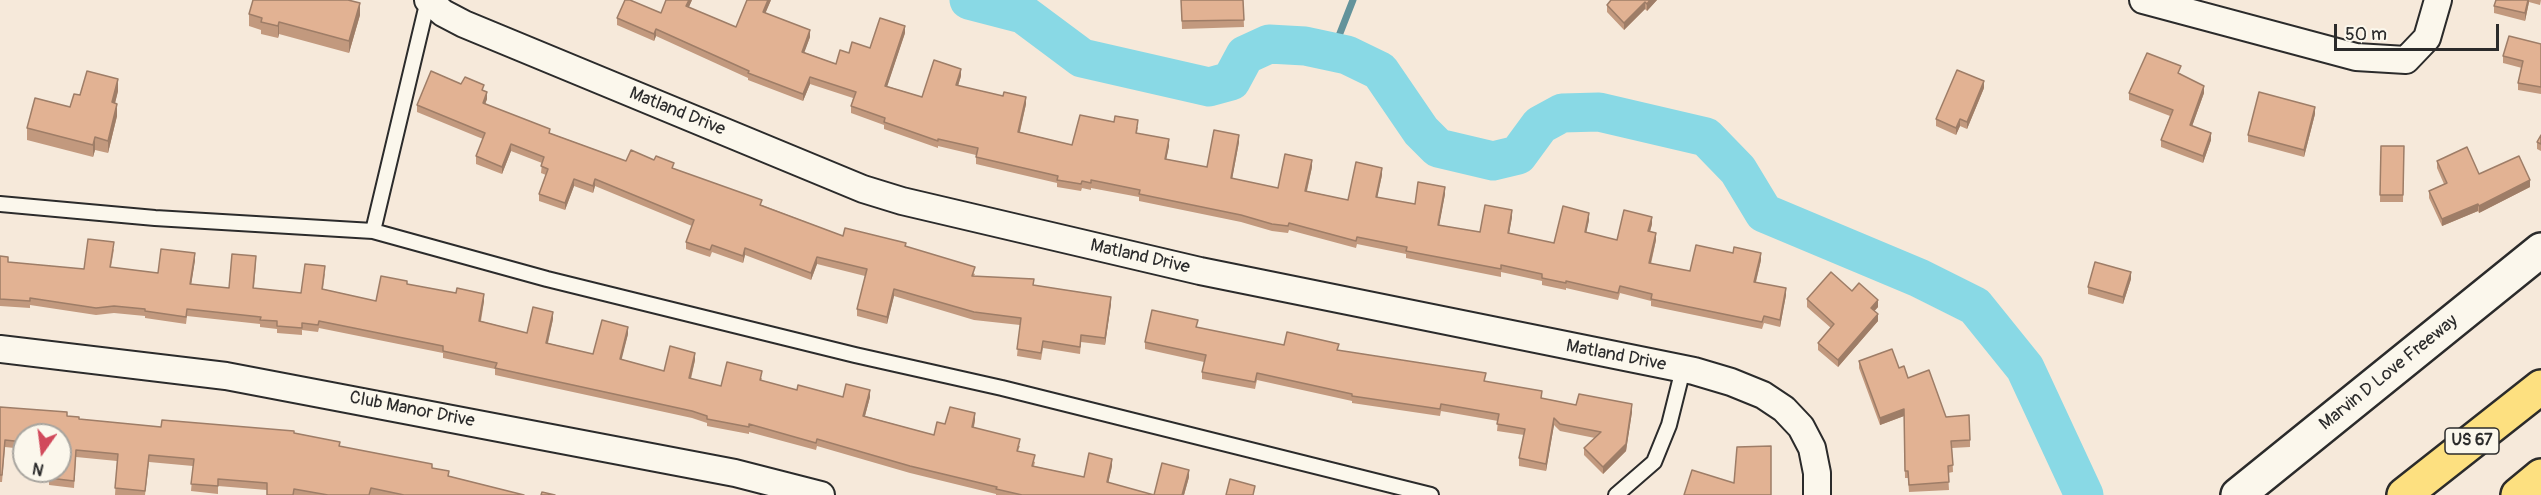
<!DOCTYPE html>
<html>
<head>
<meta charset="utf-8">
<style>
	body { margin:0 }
	#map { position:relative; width:2541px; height:495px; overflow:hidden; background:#f6e9da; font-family:Pangolin,sans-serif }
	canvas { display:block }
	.north { position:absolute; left:12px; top:423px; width:60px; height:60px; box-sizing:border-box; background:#fbf7ec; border:2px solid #a8a59f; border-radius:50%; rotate:194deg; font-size:16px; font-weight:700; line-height:24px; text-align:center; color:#2b2b2b }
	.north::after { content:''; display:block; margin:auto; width:21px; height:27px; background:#d1495b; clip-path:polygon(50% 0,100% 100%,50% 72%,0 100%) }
	.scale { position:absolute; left:2334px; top:24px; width:165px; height:27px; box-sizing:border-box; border:3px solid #2b2b2b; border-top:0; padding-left:8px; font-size:18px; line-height:21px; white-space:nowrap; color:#2b2b2b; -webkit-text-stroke:4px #fbf7ec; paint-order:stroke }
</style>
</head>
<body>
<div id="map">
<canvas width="2541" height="495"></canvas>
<div class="north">N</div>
<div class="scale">50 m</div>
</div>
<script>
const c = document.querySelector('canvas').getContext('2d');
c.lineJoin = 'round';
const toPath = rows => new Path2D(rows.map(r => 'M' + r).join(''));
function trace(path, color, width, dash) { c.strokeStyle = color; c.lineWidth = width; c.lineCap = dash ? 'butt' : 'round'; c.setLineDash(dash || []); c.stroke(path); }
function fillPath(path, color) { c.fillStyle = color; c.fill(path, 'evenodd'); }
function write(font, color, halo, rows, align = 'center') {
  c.font = font + ' Pangolin,sans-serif'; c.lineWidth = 5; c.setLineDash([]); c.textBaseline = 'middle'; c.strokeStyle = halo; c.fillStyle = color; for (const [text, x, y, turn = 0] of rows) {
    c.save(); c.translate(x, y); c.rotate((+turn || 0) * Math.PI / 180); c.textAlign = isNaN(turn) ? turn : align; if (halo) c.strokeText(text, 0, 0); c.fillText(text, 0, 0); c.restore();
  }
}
trace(toPath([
	[1333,51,1353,0]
]), '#63939b', 7);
trace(toPath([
	[969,0,1023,14,1082,58,1209,87,1231,81,1245,55,1269,44,1305,46,1347,55,1380,71,1421,131,1438,148,1493,161,1518,155,1540,125,1562,113,1599,112,1706,137,1738,170,1764,213,1919,278,1975,306,2025,368,2084,495]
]), '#89d9e5', 39);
const service = toPath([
	[0,204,155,218,373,231,547,279,855,355,1002,388,1431,495],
	[373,231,428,0],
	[1616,495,1654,462,1669,425,1683,369]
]);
const minor = toPath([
	[428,0,443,13,464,24,863,189,902,201,1200,271,1694,371,1731,382,1763,395,1784,409,1801,427,1812,448,1817,473,1817,495],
	[2143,0,2356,57,2406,60,2427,38,2438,0],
	[0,349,226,376,735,473,821,495]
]);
const secondary = toPath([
	[2238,495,2541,250]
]);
const motorway = toPath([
	[2404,495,2541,387],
	[2518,495,2541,476]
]);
trace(service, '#2b2b2b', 18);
trace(minor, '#2b2b2b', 30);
trace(secondary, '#2b2b2b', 38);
trace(motorway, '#2b2b2b', 38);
trace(service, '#fbf7ec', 14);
trace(minor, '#fbf7ec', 26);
trace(secondary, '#fbf7ec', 33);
trace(motorway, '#fde080', 33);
fillPath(toPath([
	[692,0,688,8,736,27,771,0,765,13,810,37,804,52,836,64,849,53,870,48,905,33,887,86,922,97,961,76,958,86,1026,104,1020,132,1072,145,1138,127,1137,133,1169,146,1166,159,1207,167,1239,142,1232,179,1278,188,1312,167,1307,191,1348,200,1382,175,1377,197,1415,204,1445,194,1439,225,1480,232,1512,217,1509,233,1554,243,1589,220,1586,232,1617,240,1652,224,1650,232,1656,240,1651,264,1690,271,1761,260,1756,282,1786,295,1780,327,1764,323,1762,329,1651,306,1651,301,1620,293,1618,300,1566,288,1566,290,1542,285,1542,281,1501,272,1501,277,1406,258,1406,254,1357,244,1356,248,1289,230,1288,233,1272,231,1241,222,1139,201,1139,197,1091,188,1091,190,1082,188,1081,191,1057,187,1057,183,976,164,976,155,938,146,938,148,884,129,884,125,851,113,851,106,853,98,810,84,803,101,748,80,748,78,656,36,654,41,617,25,617,18,661,13],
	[1181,0,1243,0,1244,27,1182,29],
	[1611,0,1657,0,1647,11,1645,9,1624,30,1607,12,1607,5],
	[2496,0,2541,0,2540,5,2529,2,2525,21,2494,13,2494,6],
	[249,14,360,15,349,53,279,34,278,38,261,34,261,30,249,26],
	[2541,44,2541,94,2518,90,2518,83,2522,68,2503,63,2503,56],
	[2181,73,2180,74,2204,93,2192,126,2211,140,2203,163,2161,147,2161,140,2170,116,2129,100,2129,93],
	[461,84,484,91,487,99,485,104,550,133,626,161,674,169,762,205,843,236,906,246,975,274,974,276,1034,285,1111,304,1105,345,1081,342,1080,354,1043,348,1041,360,1017,356,1020,325,974,320,894,296,887,324,857,316,857,309,865,276,817,264,811,280,745,255,743,263,712,252,710,257,686,249,686,242,692,226,595,186,593,193,574,186,565,210,539,201,539,194,546,175,541,173,542,163,511,151,502,174,476,164,476,156,483,139,417,112,417,105],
	[1984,88,1967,129,1960,126,1956,135,1936,126,1936,119],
	[118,91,115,103,117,116,108,153,95,150,93,157,27,140,27,128,70,107,80,95],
	[2315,114,2304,157,2248,142,2248,135],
	[2541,135,2541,151,2537,149,2537,142],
	[2381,146,2404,146,2403,202,2380,202],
	[2437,161,2479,174,2530,187,2479,213,2478,211,2442,226,2429,198,2429,191,2444,184,2437,168],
	[114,249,111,267,158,273,195,260,191,285,229,288,256,263,254,288,301,293,325,273,323,289,376,301,407,284,484,301,481,321,527,333,553,319,548,343,593,354,628,334,621,359,664,371,695,360,691,379,721,386,762,378,761,381,797,390,843,397,870,397,865,416,934,435,945,424,975,420,974,427,1020,446,1018,451,1035,462,1034,466,1084,477,1112,466,1108,483,1154,495,1189,477,1184,495,996,495,996,494,910,473,817,446,816,450,749,432,749,434,707,426,707,423,692,418,495,375,495,369,443,358,443,353,319,328,318,332,302,330,302,335,277,333,277,329,260,327,260,324,187,316,186,324,145,318,145,316,114,313,96,315,30,305,30,308,0,306,0,256,8,262,84,269],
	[2131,279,2123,304,2088,294,2088,287],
	[1852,291,1878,307,1874,311,1878,321,1838,367,1818,350,1818,343,1831,328,1807,307,1807,299],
	[1198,328,1284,345,1339,351,1486,381,1542,398,1576,405,1632,412,1626,451,1603,474,1584,455,1584,448,1595,438,1560,431,1554,425,1546,471,1519,466,1519,458,1524,435,1497,431,1498,421,1441,411,1440,416,1352,403,1352,401,1257,380,1255,389,1202,379,1202,372,1204,362,1145,349,1145,342],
	[1859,361,1899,368,1946,417,1970,440,1970,447,1952,448,1953,472,1948,473,1949,490,1909,492,1908,478,1905,478,1904,416,1880,425,1859,368],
	[0,407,67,416,79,419,161,427,294,433,340,446,432,468,449,476,524,495,267,495,267,490,218,486,218,494,191,491,193,466,149,462,145,495,115,495,117,461,76,457,74,488,49,485,49,478,60,435,24,435,24,449,5,447,2,482,0,482]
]), '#c2997e');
fillPath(toPath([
	[689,0,692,0,686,14,686,6],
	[768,0,771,0,763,19,763,12],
	[1650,0,1657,0,1647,11,1647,4],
	[2528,0,2529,0,2529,2,2525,21,2525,13],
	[1645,2,1645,9,1624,30,1624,23],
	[360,3,360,15,349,53,349,41],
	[279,22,279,34,278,38,278,26],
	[905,26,905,33,885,93,885,86],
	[656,29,656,36,654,41,654,34],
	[810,30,810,37,802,59,802,52],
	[961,69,961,76,956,92,956,85],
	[810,77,810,84,803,101,803,94],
	[118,79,118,91,112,115,112,102],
	[1984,81,1984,88,1967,129,1967,122],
	[2204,86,2204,93,2190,132,2190,125],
	[487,92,487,99,483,110,483,103],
	[1026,97,1026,104,1018,139,1018,132],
	[117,104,117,116,108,153,108,141],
	[2315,107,2315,114,2304,157,2304,150],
	[1960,119,1960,126,1956,135,1956,128],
	[2211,133,2211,140,2203,163,2203,156],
	[1239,135,1239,142,1231,185,1231,178],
	[95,137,95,150,93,157,93,145],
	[1169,139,1169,146,1165,166,1165,159],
	[511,144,511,151,502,174,502,167],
	[1312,160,1312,167,1305,198,1305,191],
	[1382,168,1382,175,1376,204,1376,197],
	[574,179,574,186,565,210,565,203],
	[595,179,595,186,593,193,593,186],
	[2530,180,2530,187,2479,213,2479,206],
	[1445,187,1445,194,1438,232,1438,225],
	[2478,204,2478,211,2442,226,2442,219],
	[1512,210,1512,217,1508,240,1508,233],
	[1589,213,1589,220,1585,239,1585,232],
	[1652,217,1652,224,1648,238,1648,231],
	[1656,233,1656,240,1649,270,1649,263],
	[745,248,745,255,743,263,743,256],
	[195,253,195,260,190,292,190,284],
	[1761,253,1761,260,1754,289,1754,282],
	[817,257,817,264,811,280,811,273],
	[2131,272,2131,279,2123,304,2123,297],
	[1786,288,1786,295,1780,327,1780,320],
	[894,289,894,296,887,324,887,317],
	[484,294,484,301,479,328,479,321],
	[1111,297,1111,304,1105,345,1105,338],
	[1878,300,1878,307,1871,315,1871,308],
	[553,312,553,319,546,350,546,343],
	[1878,314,1878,321,1838,367,1838,360],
	[628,327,628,334,620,366,620,359],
	[695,353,695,360,689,385,689,378],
	[870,390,870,397,863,423,863,416],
	[1632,404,1632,412,1626,451,1603,474,1603,467],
	[1904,409,1904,416,1880,425,1880,418],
	[975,413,975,420,972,434,972,427],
	[1554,418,1554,425,1546,471,1546,464],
	[1112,459,1112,466,1107,489,1107,482],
	[1189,470,1189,477,1184,495,1182,495]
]), '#9e7d67');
const building = toPath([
	[253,0,348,0,360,3,349,41,279,22,278,26,261,22,262,18,249,14,253,0],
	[625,0,630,0,661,13,666,0,689,0,686,6,736,27,747,0,768,0,763,12,810,30,802,52,836,64,840,50,849,53,852,42,870,48,880,18,905,26,885,86,922,97,934,60,961,69,956,85,1003,96,1004,92,1026,97,1018,132,1072,145,1080,115,1114,122,1115,116,1138,120,1136,133,1169,139,1165,159,1207,167,1214,130,1239,135,1231,178,1278,188,1285,154,1312,160,1305,191,1348,200,1356,162,1382,168,1376,197,1415,204,1418,182,1445,187,1438,225,1480,232,1485,205,1512,210,1508,233,1554,243,1563,206,1589,213,1585,232,1617,240,1624,210,1652,217,1648,231,1656,233,1649,263,1690,271,1696,245,1733,253,1734,247,1761,253,1754,282,1786,288,1780,320,1764,316,1762,322,1651,299,1652,294,1620,286,1618,293,1566,281,1566,283,1542,278,1542,274,1501,265,1501,269,1406,251,1407,247,1357,237,1356,241,1289,223,1288,226,1272,224,1241,215,1139,194,1140,190,1091,180,1091,183,1082,181,1081,184,1057,180,1058,176,976,157,978,148,938,139,938,141,884,122,885,118,851,106,856,92,810,77,803,94,748,73,749,71,656,29,654,34,617,18,625,0],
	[1181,0,1243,0,1244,20,1182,21,1181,0],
	[1611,0,1650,0,1647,4,1645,2,1624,23,1607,5,1611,0],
	[2496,0,2528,0,2525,13,2494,6,2496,0],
	[2509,36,2541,44,2541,87,2518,83,2523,61,2503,56,2509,36],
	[2147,53,2181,66,2178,73,2204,86,2190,125,2211,133,2203,156,2161,140,2173,110,2129,93,2147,53],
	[1957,70,1984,81,1967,122,1960,119,1956,128,1936,119,1957,70],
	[87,71,118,79,112,102,117,104,108,141,95,137,93,145,27,128,35,98,70,107,74,94,80,95,87,71],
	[431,71,461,84,465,77,484,85,482,90,487,92,483,103,550,129,549,133,626,161,631,150,654,160,656,156,674,163,672,168,762,200,760,205,843,236,845,228,906,243,905,246,975,267,972,276,1034,279,1033,285,1111,297,1105,338,1081,335,1080,347,1043,341,1041,353,1017,349,1021,318,974,312,894,289,887,317,857,309,867,269,817,257,811,273,745,248,743,256,712,245,710,250,686,242,694,220,595,179,593,186,574,179,565,203,539,194,548,169,541,166,544,157,511,144,502,167,476,156,485,133,417,105,431,71],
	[2259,92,2315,107,2304,150,2248,135,2259,92],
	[2541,135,2541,144,2537,142,2541,135],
	[2381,146,2404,146,2403,195,2380,195,2381,146],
	[2467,147,2479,174,2519,156,2530,180,2479,206,2478,204,2442,219,2429,191,2447,183,2437,161,2467,147],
	[88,239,114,242,110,267,158,273,161,249,195,253,190,284,229,288,232,254,256,256,253,288,301,293,305,264,325,266,322,289,376,301,381,276,407,281,407,284,456,293,457,288,484,294,479,321,527,333,533,307,553,312,546,343,593,354,602,320,628,327,620,359,664,371,670,346,695,353,689,378,721,386,727,362,762,371,760,380,797,390,798,385,843,397,846,384,870,390,863,416,934,435,937,422,945,424,950,407,975,413,972,427,1020,439,1017,451,1035,455,1032,466,1084,477,1089,453,1112,459,1107,482,1154,495,1162,463,1189,470,1182,495,1022,495,996,489,997,487,910,466,817,439,816,443,749,424,749,427,707,419,707,416,692,411,495,368,497,363,443,351,443,346,319,321,318,325,302,323,302,328,277,326,277,321,260,320,261,317,187,309,186,317,145,311,145,309,114,306,96,308,30,298,30,301,0,299,0,256,8,257,8,262,84,269,88,239],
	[2095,262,2131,272,2123,297,2088,287,2095,262],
	[1831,272,1852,291,1859,283,1878,300,1871,308,1878,314,1838,360,1818,343,1834,324,1807,299,1831,272],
	[1152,310,1198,320,1196,327,1284,345,1287,332,1339,344,1337,350,1486,373,1484,381,1542,391,1541,398,1576,405,1579,394,1632,404,1626,444,1603,467,1584,448,1601,432,1560,424,1554,418,1546,464,1519,458,1525,429,1497,424,1499,414,1441,404,1440,409,1352,396,1352,394,1257,373,1255,382,1202,372,1206,355,1145,342,1152,310],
	[1892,349,1899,368,1904,366,1908,378,1929,370,1946,417,1969,415,1970,440,1951,441,1953,465,1948,466,1949,482,1909,485,1908,471,1905,471,1904,409,1880,418,1859,361,1892,349],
	[0,407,67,412,67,416,79,417,79,419,161,427,162,420,294,431,294,433,340,442,339,446,432,464,432,468,449,471,448,476,524,495,404,495,371,488,369,495,328,495,294,489,293,495,267,495,267,483,218,479,218,486,191,484,194,459,149,455,145,491,115,488,118,454,76,450,74,481,49,478,50,471,60,471,60,435,24,435,24,442,5,440,2,475,0,475,0,407],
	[1771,446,1771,495,1684,495,1692,470,1734,483,1737,447,1771,446],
	[1230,479,1255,486,1253,495,1226,495,1230,479],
	[542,492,555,495,541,495,542,492]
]);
fillPath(building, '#e2b293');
trace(building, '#9e7d67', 1.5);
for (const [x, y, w] of [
	[2472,441,54]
]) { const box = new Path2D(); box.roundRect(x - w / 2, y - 13, w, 26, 4.5); c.fillStyle = '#fbf7ec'; c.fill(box); trace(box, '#2b2b2b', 1.5); }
write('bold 16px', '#2b2b2b', null, [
	["US 67",2472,441]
]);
write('18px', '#2b2b2b', '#fbf7ec', [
	["Matland Drive",677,112,22],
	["Matland Drive",1140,257,13],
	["Matland Drive",1616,356,11],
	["Marvin D Love Freeway",2389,373,-39],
	["Club Manor Drive",412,410,11]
]);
</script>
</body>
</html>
